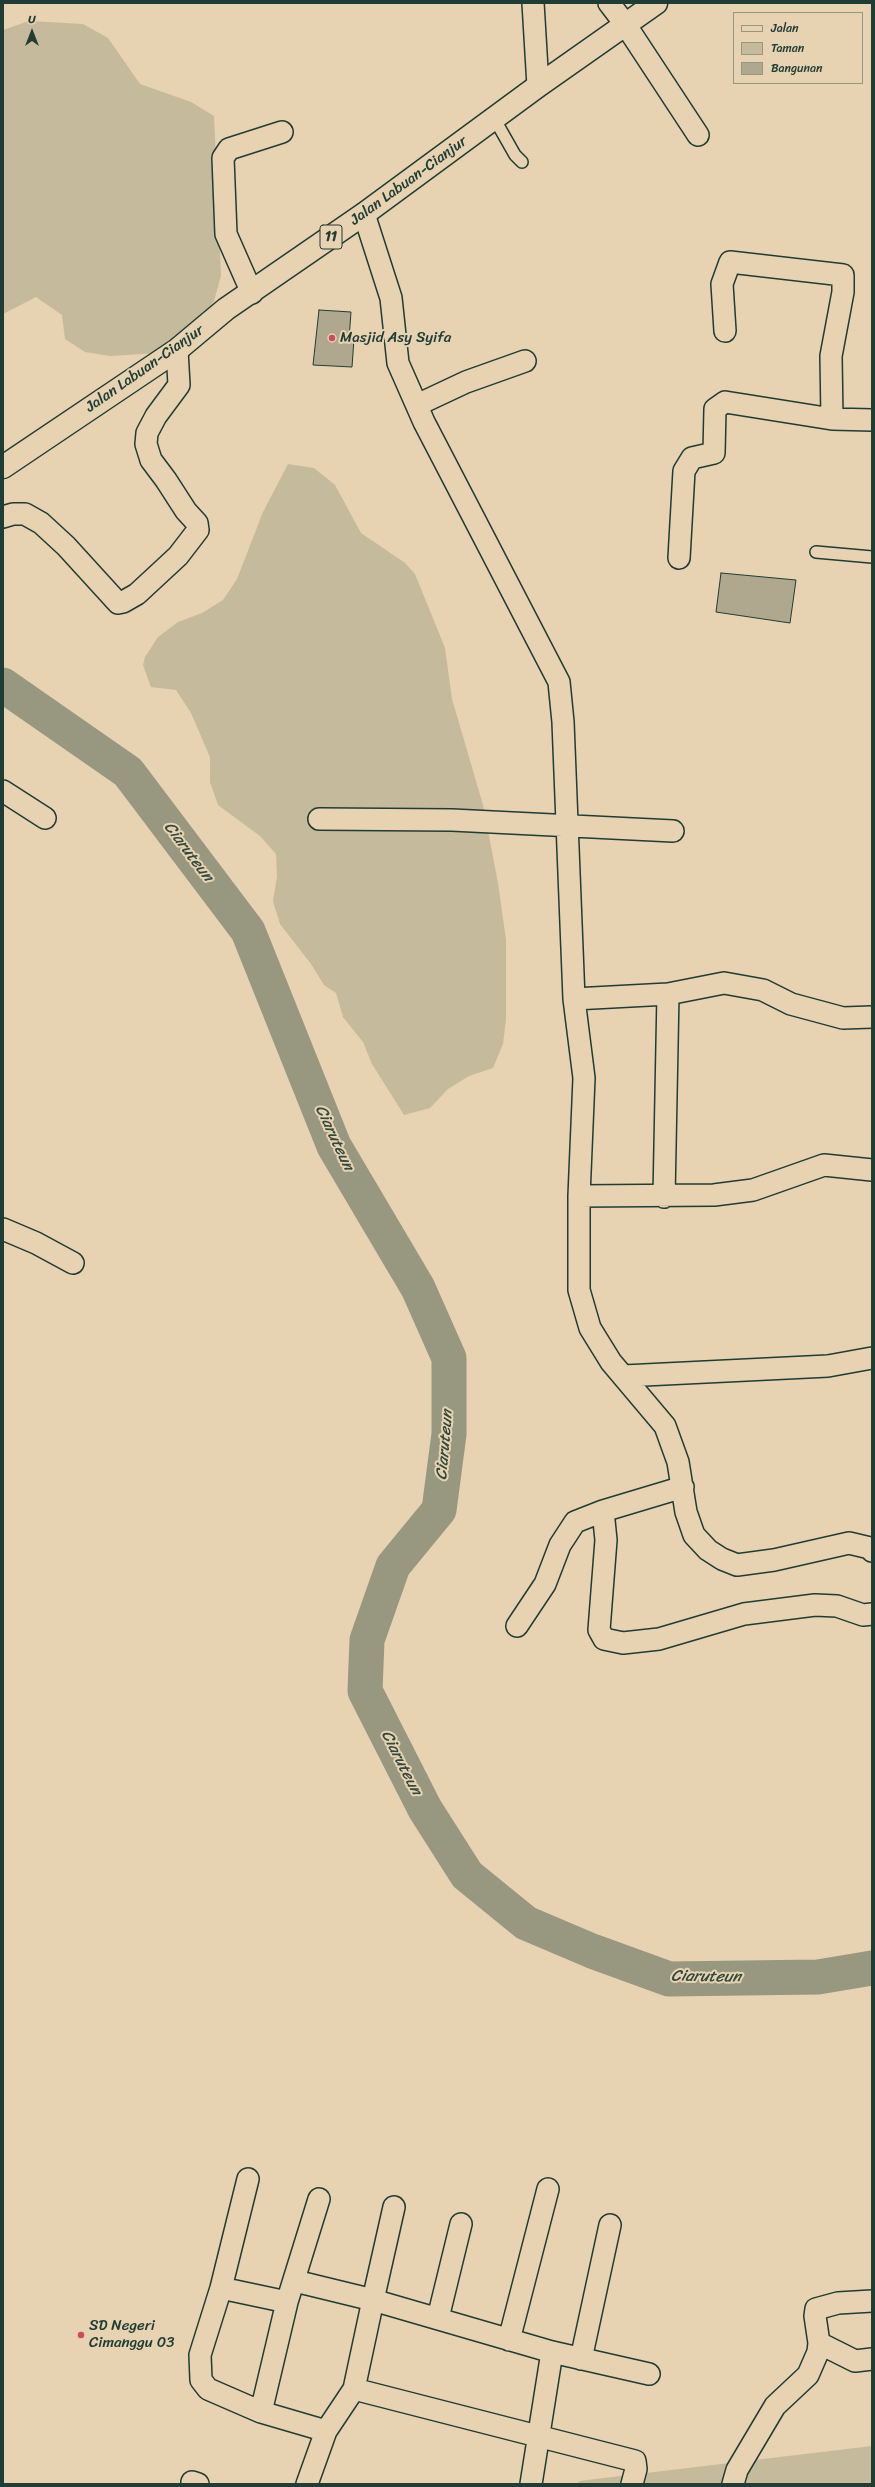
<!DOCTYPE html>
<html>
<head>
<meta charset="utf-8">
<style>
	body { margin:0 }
	#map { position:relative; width:875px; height:2487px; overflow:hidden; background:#e7d2b1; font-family:Sriracha,sans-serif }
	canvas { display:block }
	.frame { position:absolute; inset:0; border:4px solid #1f3d34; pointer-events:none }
	.legend { position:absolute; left:733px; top:12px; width:130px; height:72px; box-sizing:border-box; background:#e7d2b1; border:1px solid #97967f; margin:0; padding:5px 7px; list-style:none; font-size:12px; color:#1f3d34 }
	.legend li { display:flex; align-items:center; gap:8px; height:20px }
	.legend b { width:20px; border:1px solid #97967f }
	.north { position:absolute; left:12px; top:12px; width:40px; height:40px; -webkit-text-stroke:3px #e7d2b1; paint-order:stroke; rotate:0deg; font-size:11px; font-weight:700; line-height:16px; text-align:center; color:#1f3d34 }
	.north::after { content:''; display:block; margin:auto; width:14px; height:18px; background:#1f3d34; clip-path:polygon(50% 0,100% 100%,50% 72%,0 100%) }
</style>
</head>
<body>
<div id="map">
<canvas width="875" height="2487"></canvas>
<div class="frame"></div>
<ul class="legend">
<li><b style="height:5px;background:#e7d2b1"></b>Jalan</li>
<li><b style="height:11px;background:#c6ba9c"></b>Taman</li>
<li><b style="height:11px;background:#b0a88e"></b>Bangunan</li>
</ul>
<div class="north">U</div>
</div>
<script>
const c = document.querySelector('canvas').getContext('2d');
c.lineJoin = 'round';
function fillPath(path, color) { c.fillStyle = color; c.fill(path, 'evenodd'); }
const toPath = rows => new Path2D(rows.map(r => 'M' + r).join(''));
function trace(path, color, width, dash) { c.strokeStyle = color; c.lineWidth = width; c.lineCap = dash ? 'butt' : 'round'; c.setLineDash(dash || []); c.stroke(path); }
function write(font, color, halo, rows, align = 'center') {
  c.font = font + ' Sriracha,sans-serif'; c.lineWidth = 4; c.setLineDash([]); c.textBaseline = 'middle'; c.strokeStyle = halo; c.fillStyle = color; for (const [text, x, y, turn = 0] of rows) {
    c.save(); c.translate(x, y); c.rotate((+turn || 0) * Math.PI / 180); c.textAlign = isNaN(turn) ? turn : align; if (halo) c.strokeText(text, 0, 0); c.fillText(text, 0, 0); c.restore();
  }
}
fillPath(toPath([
	[29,21,83,24,108,38,140,84,191,102,214,116,221,276,214,301,200,323,158,353,110,356,85,352,65,339,62,315,36,297,3,314,3,30],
	[288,464,314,468,335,485,361,533,405,563,415,574,445,648,452,699,483,805,498,883,506,940,506,1019,503,1044,493,1068,469,1076,448,1089,430,1108,404,1115,372,1064,363,1042,343,1017,336,993,324,985,311,964,280,924,273,901,277,877,276,854,260,836,218,805,210,782,210,757,191,713,176,690,151,687,143,665,145,657,158,637,178,622,202,613,223,600,237,579,263,512],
	[872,2446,872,2484,577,2484,579,2481]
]), '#c6ba9c');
trace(toPath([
	[3,685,128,772,248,931,334,1146,418,1288,449,1358,449,1434,439,1510,393,1566,367,1640,365,1691,425,1809,467,1875,526,1923,592,1951,669,1979,818,1977,872,1968]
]), '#989780', 35);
const building = toPath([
	[319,310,351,312,349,339,354,339,352,367,313,365,319,310],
	[721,573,796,580,790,623,716,612,721,573]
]);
fillPath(building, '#b0a88e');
trace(building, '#1f3d34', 1);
const service = toPath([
	[494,118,515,155,522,162],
	[816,552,872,557]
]);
const minor = toPath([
	[533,3,538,86],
	[609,3,625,24,698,135],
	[364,214,391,298,398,363,424,422,559,682,563,722,574,999,584,1078,579,1196,579,1290,590,1328,611,1362,665,1426,678,1462,686,1512,694,1535,708,1550,722,1559,737,1565,774,1560,849,1543,870,1548,872,1551],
	[252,293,226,234,223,158,229,149,282,132],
	[725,331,722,284,730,262,843,275,843,292,831,356,832,419],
	[417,405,466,382,525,361],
	[3,517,13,514,25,514,41,523,66,546,118,603,123,602,137,594,178,556,198,530,197,523,186,511,166,480,151,460,146,444,147,433,156,416,179,385,177,350],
	[679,558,684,471,692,458,714,453,715,409,725,402,832,419,872,420],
	[3,791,45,818],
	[319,819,452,820,673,831],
	[574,999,668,994,724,983,763,990,791,1004,843,1018,872,1017],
	[579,1196,714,1195,753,1190,824,1165,872,1170],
	[664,1197,668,994],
	[3,1229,36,1243,73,1263],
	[624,1376,828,1366,872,1358],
	[603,1511,606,1540,599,1630,604,1639,623,1643,659,1639,744,1614,815,1605,837,1606,863,1615,872,1614],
	[517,1626,545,1584,560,1545,575,1522,603,1511,683,1487],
	[295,2281,373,2300,394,2207],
	[221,2288,248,2179],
	[287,2302,221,2288,200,2355,201,2380,208,2389,261,2412,326,2431],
	[438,2318,461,2224],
	[509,2340,548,2189],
	[819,2343,855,2361,872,2359],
	[581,2359,610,2225],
	[354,2389,635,2461,636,2469,632,2484],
	[261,2412,287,2302,319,2199],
	[192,2482,198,2484],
	[307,2484,326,2431,354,2389,373,2300,552,2352,649,2374],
	[531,2484,552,2352],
	[733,2484,737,2470,775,2406,808,2375,818,2352,819,2343,815,2316,816,2309,838,2303,872,2301]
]);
const trunk = toPath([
	[3,467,177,350,226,309,364,214,538,86,656,3]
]);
trace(service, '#1f3d34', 14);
trace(minor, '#1f3d34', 24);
trace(trunk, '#1f3d34', 25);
trace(service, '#e7d2b1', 11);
trace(minor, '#e7d2b1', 21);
trace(trunk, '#e7d2b1', 22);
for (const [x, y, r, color] of [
	[332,338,4,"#d1495b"],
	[81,2335,4,"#d1495b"]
]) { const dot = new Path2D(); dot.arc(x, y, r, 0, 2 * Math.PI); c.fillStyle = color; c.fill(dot); trace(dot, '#e7d2b1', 1.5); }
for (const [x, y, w] of [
	[331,237,22]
]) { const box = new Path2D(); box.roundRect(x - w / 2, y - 12, w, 24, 3); c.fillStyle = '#e7d2b1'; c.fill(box); trace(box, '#1f3d34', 1); }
write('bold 14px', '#1f3d34', null, [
	["11",331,237]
]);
write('15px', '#1f3d34', '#e7d2b1', [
	["Jalan Labuan-Cianjur",409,181,-36],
	["Jalan Labuan-Cianjur",145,369,-35]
]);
write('15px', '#1f3d34', '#e7d2b1', [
	["Masjid Asy Syifa",340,338],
	["SD Negeri",89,2326],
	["Cimanggu 03",89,2343]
], 'left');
write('italic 16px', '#314a3f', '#e7d2b1', [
	["Ciaruteun",188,852,53],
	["Ciaruteun",334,1138,65],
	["Ciaruteun",445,1445,-85],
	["Ciaruteun",401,1763,63],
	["Ciaruteun",706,1977,1]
]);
</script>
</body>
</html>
